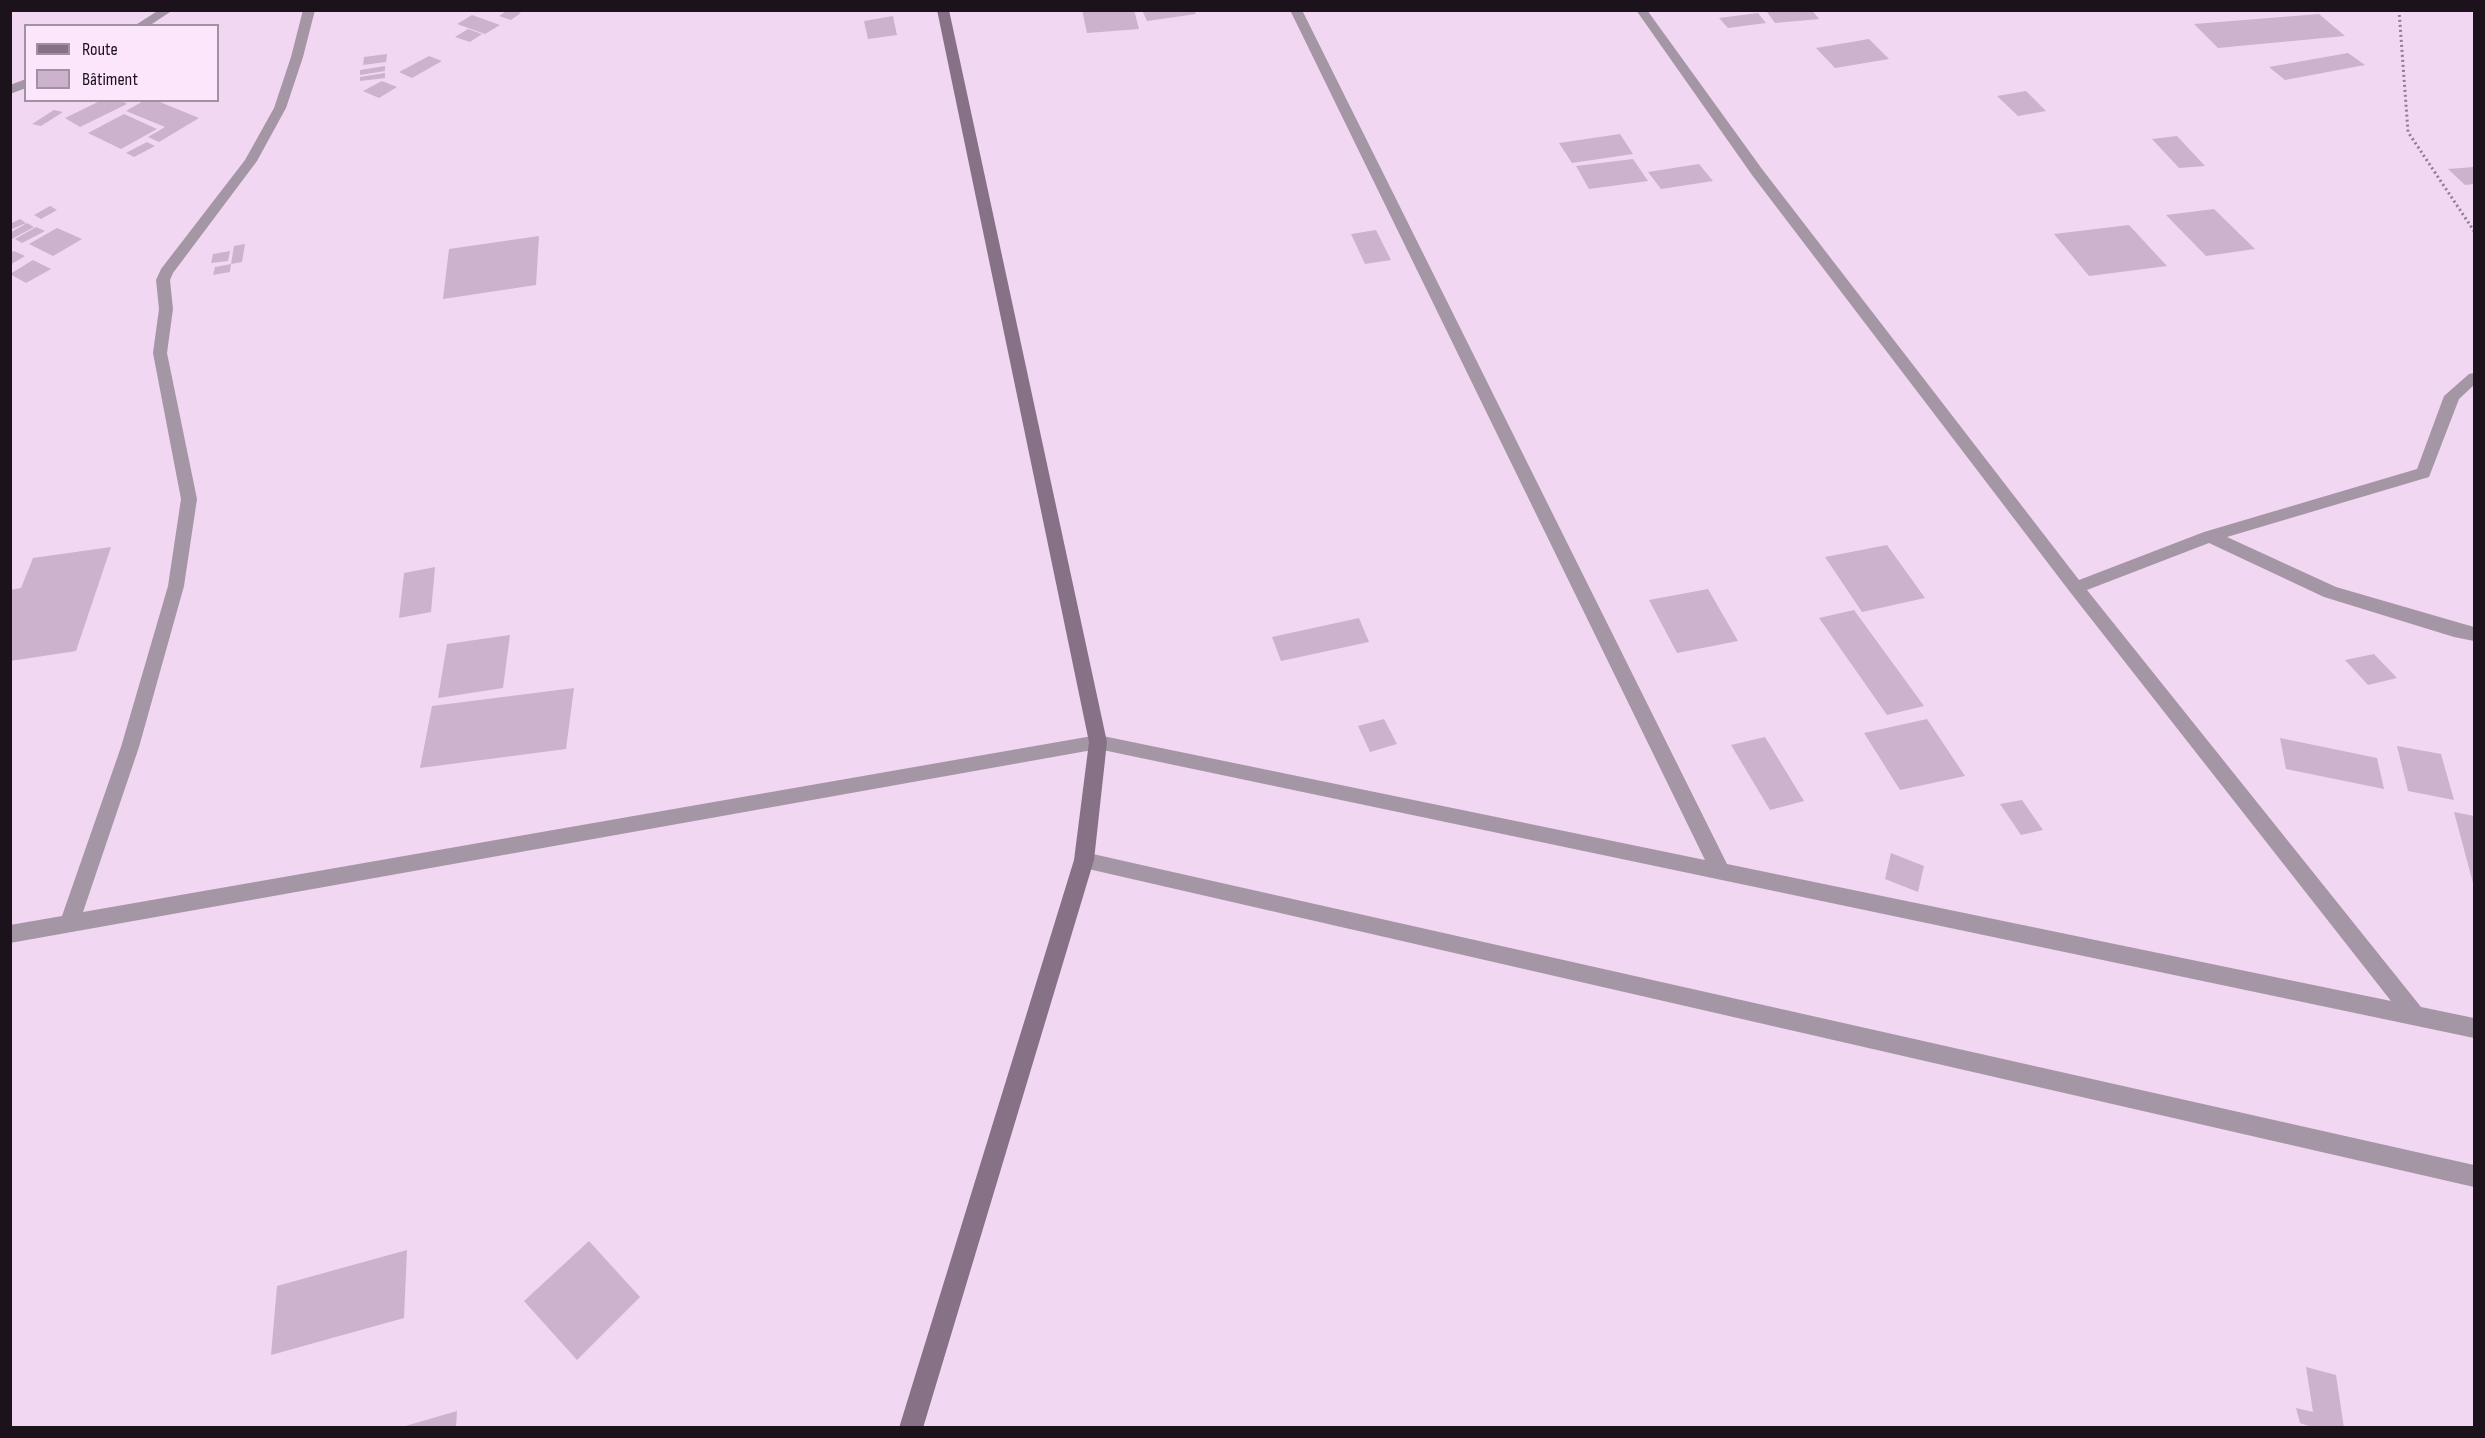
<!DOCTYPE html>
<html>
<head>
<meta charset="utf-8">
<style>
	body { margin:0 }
	#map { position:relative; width:2485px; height:1438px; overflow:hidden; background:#f2d7f2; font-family:"Sofia Sans Condensed",sans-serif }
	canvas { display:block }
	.frame { position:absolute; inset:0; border:12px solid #1c121c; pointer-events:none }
	.legend { position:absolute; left:24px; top:24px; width:195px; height:78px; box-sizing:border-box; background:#fce6fc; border:2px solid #a291a2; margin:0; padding:8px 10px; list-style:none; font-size:18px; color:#1c121c }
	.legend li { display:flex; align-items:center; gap:12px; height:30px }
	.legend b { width:30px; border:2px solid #a291a2 }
</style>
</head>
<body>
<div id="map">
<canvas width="2485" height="1438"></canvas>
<div class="frame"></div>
<ul class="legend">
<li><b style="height:8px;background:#877187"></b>Route</li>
<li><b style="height:16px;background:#ccb2cc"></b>Bâtiment</li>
</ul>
</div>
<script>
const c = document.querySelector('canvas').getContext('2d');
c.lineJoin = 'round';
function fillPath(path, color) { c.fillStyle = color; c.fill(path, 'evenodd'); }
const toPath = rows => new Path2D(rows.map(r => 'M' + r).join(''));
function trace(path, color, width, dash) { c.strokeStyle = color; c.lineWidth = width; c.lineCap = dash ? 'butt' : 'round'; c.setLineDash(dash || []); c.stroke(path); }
fillPath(toPath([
	[508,10,513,10,521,13,511,20,499,16],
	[1082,10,1134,10,1139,29,1087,33],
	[1142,10,1194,10,1196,14,1147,21],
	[1779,10,1812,10,1819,19,1775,23,1767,12],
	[1758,13,1766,23,1728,28,1719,18],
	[2319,14,2345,36,2218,48,2194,24],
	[472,15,500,25,485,34,457,24],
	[893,16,897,35,868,39,864,21],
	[468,29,482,34,470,42,455,37],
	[1869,39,1889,59,1835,68,1816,48],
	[2348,53,2365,65,2285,80,2269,67],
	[387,54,386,62,363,65,364,57],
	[429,56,442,61,412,78,399,72],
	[385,66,385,71,360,75,360,70],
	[385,73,385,78,360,81,360,77],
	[382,81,397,87,379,98,363,91],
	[2026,91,2046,111,2018,116,1997,96],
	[102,100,121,100,127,104,80,127,65,118],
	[145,100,155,100,199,118,159,142,148,137,165,127,126,111],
	[54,110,63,112,41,126,32,124],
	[124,114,157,129,121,149,88,133],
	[1620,134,1633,154,1572,163,1559,143],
	[2177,136,2205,166,2179,168,2152,139],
	[147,142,155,146,134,157,126,153],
	[1633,159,1648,181,1589,189,1576,166],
	[1699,164,1713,181,1661,189,1648,172],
	[2474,167,2474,184,2465,185,2448,169],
	[50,206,57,210,41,219,34,215],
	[2214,209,2255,249,2206,256,2166,215],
	[20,219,26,223,10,230,10,224],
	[27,223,34,227,10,240,10,233],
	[2129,225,2167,266,2089,276,2054,234],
	[36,227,45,231,22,243,15,239],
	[57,228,82,239,53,256,29,244],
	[1376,230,1391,260,1365,264,1351,234],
	[539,236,536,285,443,299,449,249],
	[245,244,242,262,231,264,234,246],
	[14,251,25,256,10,265,10,253],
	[230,251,228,261,211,263,213,254],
	[33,260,51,269,26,283,10,274],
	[231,264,230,272,213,275,215,267],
	[1887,545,1925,598,1862,612,1825,557],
	[111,547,76,651,10,661,10,590,21,588,33,558],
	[435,567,431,612,399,618,404,573],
	[1708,589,1738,641,1677,653,1649,600],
	[1854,610,1924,706,1887,715,1819,618],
	[1359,618,1369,642,1281,661,1272,637],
	[510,635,503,688,438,698,447,644],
	[2374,654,2397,678,2368,685,2345,660],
	[574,688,566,749,420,768,432,706],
	[1384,719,1397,744,1370,752,1358,726],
	[1927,719,1965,776,1900,790,1864,733],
	[1765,737,1804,801,1770,810,1731,745],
	[2280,738,2377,758,2384,789,2286,769],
	[2397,746,2441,754,2454,800,2408,791],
	[2022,800,2043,830,2021,835,2000,804],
	[2454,812,2474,816,2474,883,2473,883],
	[1891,853,1924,866,1918,892,1885,879],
	[589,1241,640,1297,577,1360,524,1301],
	[407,1250,404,1318,271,1355,277,1286],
	[2306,1367,2336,1375,2344,1428,2314,1428,2300,1423,2296,1408,2313,1412],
	[457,1411,456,1428,402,1428,402,1427]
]), '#ccb2cc');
trace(toPath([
	[2399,10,2408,132,2474,231]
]), '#8f7c8f', 3, [2, 3]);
fillPath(toPath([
	[159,10,173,10,149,26,134,26,159,10],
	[303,10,315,10,303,57,286,108,257,161,173,273,170,280,173,309,167,353,197,499,184,586,139,747,83,912,1098,735,1705,860,1290,10,1302,10,1727,864,2391,1001,2070,592,1752,175,1636,10,1647,10,1762,169,2079,580,2204,532,2417,469,2444,396,2469,374,2474,373,2474,385,2459,399,2429,477,2227,537,2336,587,2474,627,2474,641,2454,637,2324,597,2209,543,2087,590,2421,1007,2474,1018,2474,1038,1098,749,10,943,10,925,62,916,121,747,168,586,181,499,153,353,159,309,156,280,161,269,245,160,274,108,291,57,303,10],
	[26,79,26,88,10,94,10,85,26,79],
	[1084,852,2474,1165,2474,1187,1084,868,1077,866,1074,860,1077,854,1084,852]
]), '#a496a4');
fillPath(toPath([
	[937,10,949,10,1107,742,1094,860,923,1428,899,1428,1074,860,1089,742,937,10]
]), '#877187');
</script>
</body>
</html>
